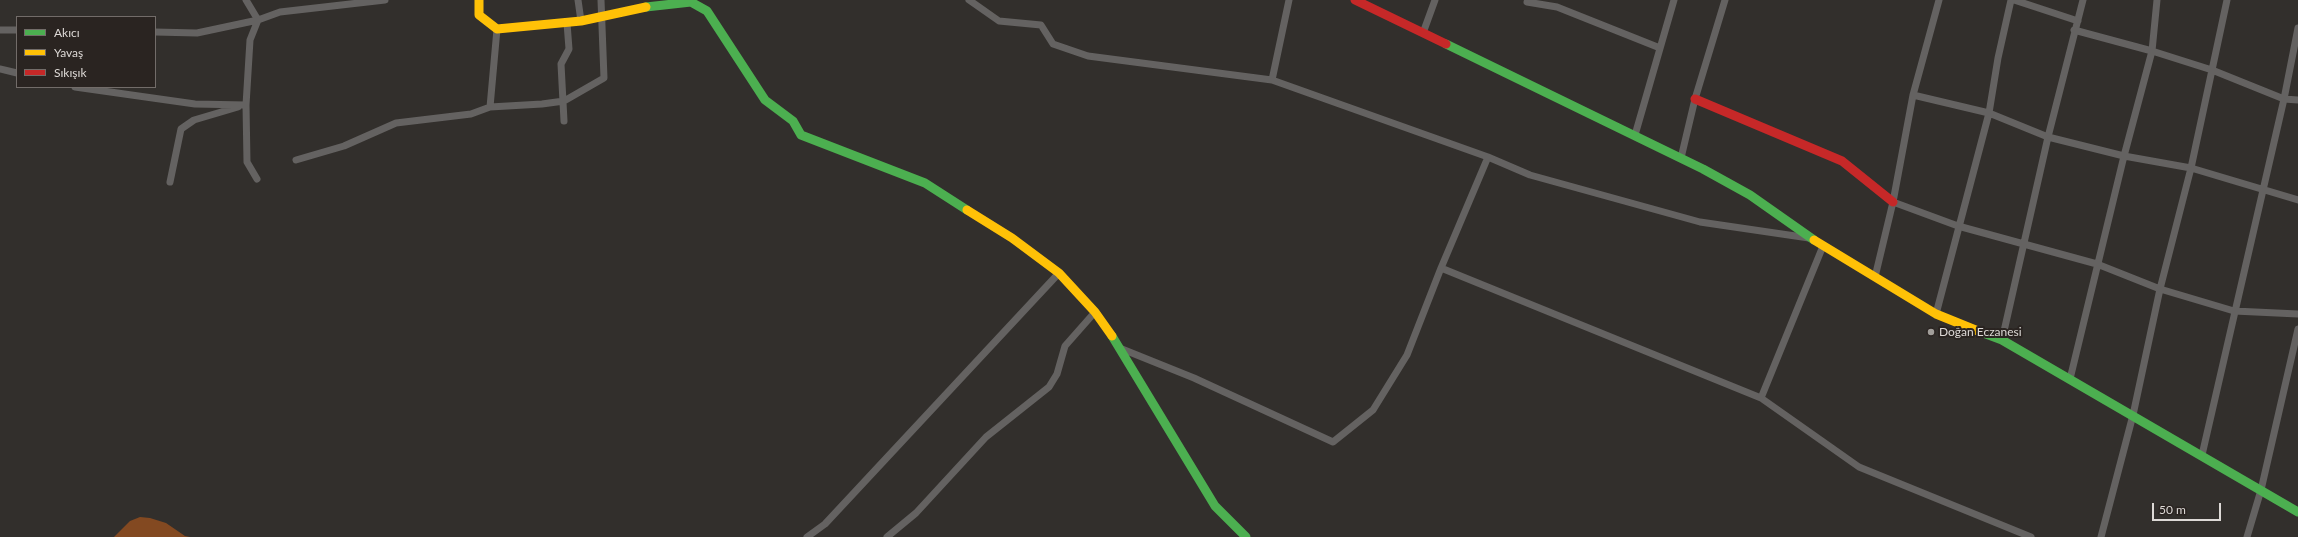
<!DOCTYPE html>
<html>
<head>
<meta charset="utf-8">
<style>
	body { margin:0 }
	#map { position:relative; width:2298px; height:537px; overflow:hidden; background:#322f2c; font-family:Lato,sans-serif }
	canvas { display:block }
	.legend { position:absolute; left:16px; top:16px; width:140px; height:72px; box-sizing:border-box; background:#2a2421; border:1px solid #726c69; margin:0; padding:5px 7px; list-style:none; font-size:12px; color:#ddd9d6 }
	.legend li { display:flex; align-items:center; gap:8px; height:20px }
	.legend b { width:20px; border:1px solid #726c69 }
	.scale { position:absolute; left:2152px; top:503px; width:69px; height:18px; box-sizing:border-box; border:2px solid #ddd9d6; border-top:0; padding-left:5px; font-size:12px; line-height:14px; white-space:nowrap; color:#ddd9d6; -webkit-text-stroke:3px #2a2421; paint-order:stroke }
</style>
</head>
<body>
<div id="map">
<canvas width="2298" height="537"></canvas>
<ul class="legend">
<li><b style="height:5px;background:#4caf50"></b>Akıcı</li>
<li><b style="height:5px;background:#ffc107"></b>Yavaş</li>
<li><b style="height:5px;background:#c62828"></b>Sıkışık</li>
</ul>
<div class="scale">50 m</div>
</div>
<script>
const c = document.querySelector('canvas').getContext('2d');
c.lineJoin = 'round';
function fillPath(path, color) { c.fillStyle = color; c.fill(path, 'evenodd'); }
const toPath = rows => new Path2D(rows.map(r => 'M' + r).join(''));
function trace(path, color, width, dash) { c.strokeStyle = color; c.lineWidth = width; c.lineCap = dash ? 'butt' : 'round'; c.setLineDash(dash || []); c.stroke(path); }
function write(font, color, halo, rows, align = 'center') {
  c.font = font + ' Lato,sans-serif'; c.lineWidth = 4; c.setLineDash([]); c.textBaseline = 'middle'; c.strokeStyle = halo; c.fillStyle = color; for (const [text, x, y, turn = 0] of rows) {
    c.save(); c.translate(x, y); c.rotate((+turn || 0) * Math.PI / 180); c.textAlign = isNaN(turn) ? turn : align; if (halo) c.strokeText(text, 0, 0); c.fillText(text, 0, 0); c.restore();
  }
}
fillPath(toPath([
	[140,517,150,518,166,523,185,536,190,537,114,537,130,521]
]), '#834921');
trace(toPath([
	[246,0,258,20,250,40,246,105,247,162,257,179],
	[578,0,581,21],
	[969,0,999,21,1041,25,1053,44,1088,56,1272,80,1488,157,1530,175,1700,222,1809,238],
	[2014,0,2078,21],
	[1527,2,1557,7,1660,48],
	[0,30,17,30],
	[2074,30,2152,51,2212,70,2284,99,2298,100],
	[155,32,197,33,258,20,280,12,385,0],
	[1423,33,1435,0],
	[0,69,17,73],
	[1272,80,1289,0],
	[75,87,195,104,246,105],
	[1913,95,1989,113,2048,137,2124,156,2191,168,2298,200],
	[490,107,497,29],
	[564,121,561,64,569,49,567,23],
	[1635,135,1674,0],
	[1681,158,1695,99,1725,0],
	[296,160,344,146,396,123,471,114,490,107,542,104,564,101,604,78,601,0],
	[170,182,181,129,194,120,238,107],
	[1893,202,1958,226,2097,264,2160,289,2234,311,2298,314],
	[1441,268,1761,398,1859,467,2031,537],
	[1875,277,1893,202,1913,95,1939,0],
	[1936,314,1989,113,1998,58,2011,0],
	[2002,340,2048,137,2083,0],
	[1122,349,1194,378,1333,442,1373,410,1407,355,1441,268,1488,157],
	[2070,379,2124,156,2152,51,2157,0],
	[1761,398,1823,246],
	[2202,455,2284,99,2298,28],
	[807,537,825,524,1059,273],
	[887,537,916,513,986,437,1049,387,1057,374,1065,346,1095,312],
	[2101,537,2133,415,2160,289,2191,168,2227,0],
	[2247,537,2261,490,2298,329]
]), '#646261', 7);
trace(toPath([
	[646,7,691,2,707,11,765,100,793,121,801,135,925,183,967,210],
	[1446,44,1703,169,1750,195,1814,240],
	[1978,331,2002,340,2298,512],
	[1112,336,1215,506,1246,537]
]), '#4caf50', 9);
trace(toPath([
	[479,0,479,15,497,29,581,21,646,7],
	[967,210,1012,238,1059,273,1095,312,1112,336],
	[1814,240,1936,314,1978,331]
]), '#ffc107', 9);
trace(toPath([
	[1355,0,1446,44],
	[1695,99,1842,161,1893,202]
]), '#c62828', 9);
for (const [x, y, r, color] of [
	[1931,332,4,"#a19e9a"]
]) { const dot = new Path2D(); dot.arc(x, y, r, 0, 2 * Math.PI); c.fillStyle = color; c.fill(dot); trace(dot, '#2a2421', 1.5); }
write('12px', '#ddd9d6', '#2a2421', [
	["Doğan Eczanesi",1939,332]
], 'left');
</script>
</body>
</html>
